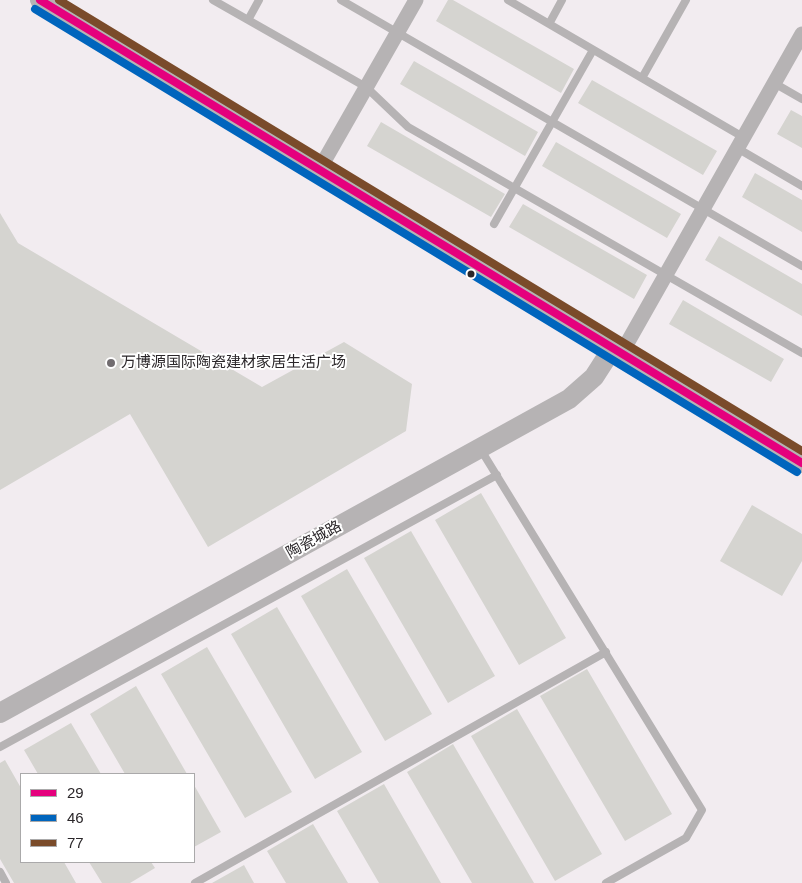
<!DOCTYPE html>
<html>
<head>
<meta charset="utf-8">
<style>
	body { margin:0 }
	#map { position:relative; width:802px; height:883px; overflow:hidden; background:#f2ecf0; font-family:Helvetica,sans-serif }
	canvas { display:block }
	.legend { position:absolute; left:20px; top:773px; width:175px; height:90px; box-sizing:border-box; background:#fff; border:1px solid #aaa9aa; margin:0; padding:6px 9px; list-style:none; font-size:15px; color:#2b272a }
	.legend li { display:flex; align-items:center; gap:10px; height:25px }
	.legend b { width:25px; border:1px solid #aaa9aa }
</style>
</head>
<body>
<div id="map">
<canvas width="802" height="883"></canvas>
<ul class="legend">
<li><b style="height:6px;background:#e5007d"></b>29</li>
<li><b style="height:6px;background:#0065bd"></b>46</li>
<li><b style="height:6px;background:#7a4b2a"></b>77</li>
</ul>
</div>
<script>
const c = document.querySelector('canvas').getContext('2d');
c.lineJoin = 'round';
function fillPath(path, color) { c.fillStyle = color; c.fill(path, 'evenodd'); }
const toPath = rows => new Path2D(rows.map(r => 'M' + r).join(''));
function trace(path, color, width, dash) { c.strokeStyle = color; c.lineWidth = width; c.lineCap = dash ? 'butt' : 'round'; c.setLineDash(dash || []); c.stroke(path); }
function write(font, color, halo, rows, align = 'center') {
  c.font = font + ' Helvetica,"Noto Sans SC",sans-serif'; c.lineWidth = 4; c.setLineDash([]); c.textBaseline = 'middle'; c.strokeStyle = halo; c.fillStyle = color; for (const [text, x, y, turn = 0] of rows) {
    c.save(); c.translate(x, y); c.rotate((+turn || 0) * Math.PI / 180); c.textAlign = isNaN(turn) ? turn : align; if (halo) c.strokeText(text, 0, 0); c.fillText(text, 0, 0); c.restore();
  }
}
fillPath(toPath([
	[448,0,453,0,574,69,561,93,436,21],
	[414,61,538,132,525,156,400,84],
	[592,80,717,151,703,175,578,103],
	[791,110,802,116,802,148,777,134],
	[381,122,505,194,491,217,367,146],
	[556,142,681,214,667,238,542,166],
	[755,173,802,200,802,232,742,197],
	[523,204,647,275,634,299,509,227],
	[0,213,18,243,262,387,344,342,412,384,406,431,208,547,130,414,0,490],
	[719,236,802,284,802,316,705,260],
	[683,300,784,359,771,382,669,324],
	[481,493,566,638,519,665,435,520],
	[752,505,802,534,802,561,782,596,720,561],
	[411,531,495,676,448,703,364,558],
	[347,569,432,714,385,741,301,596],
	[277,607,362,752,315,779,231,634],
	[207,647,292,792,245,818,161,674],
	[587,669,672,814,625,841,540,696],
	[136,686,187,774,125,774,90,714],
	[517,709,602,854,555,881,471,736],
	[71,723,101,774,38,774,24,750],
	[453,744,534,883,472,883,407,772],
	[5,760,21,788,21,862,64,862,76,883,14,883,0,859,0,763],
	[384,784,441,883,379,883,337,811],
	[194,785,221,832,194,847],
	[313,824,348,883,286,883,267,851],
	[89,862,151,862,155,868,130,883,102,883],
	[244,865,254,883,212,883]
]), '#d5d4d0');
trace(toPath([
	[213,0,366,87,408,127,802,353],
	[341,0,802,266],
	[508,0,743,137],
	[248,20,259,0],
	[549,24,562,0],
	[642,78,686,0],
	[774,83,802,99],
	[737,148,802,186],
	[494,224,593,50],
	[481,450,702,810,686,838,606,883],
	[0,747,497,475],
	[0,872,6,883],
	[195,883,606,652]
]), '#b6b3b4', 8);
trace(toPath([
	[319,170,416,0],
	[621,354,802,34]
]), '#b6b3b4', 15);
trace(toPath([
	[40,0,612,349,802,463],
	[0,713,569,399,594,377,612,349]
]), '#b6b3b4', 20);
trace(toPath([
	[40,0,802,463]
]), '#e5007d', 8);
trace(toPath([
	[35,9,797,472]
]), '#0065bd', 8);
trace(toPath([
	[59,0,802,451]
]), '#7a4b2a', 8);
for (const [x, y, r, color] of [
	[471,274,4.5,"#2b272a"],
	[111,363,5,"#716c6f"]
]) { const dot = new Path2D(); dot.arc(x, y, r, 0, 2 * Math.PI); c.fillStyle = color; c.fill(dot); trace(dot, '#fff', 2); }
write('15px', '#2b272a', '#fff', [
	["万博源国际陶瓷建材家居生活广场",121,363]
], 'left');
write('15px', '#2b272a', '#fff', [
	["陶瓷城路",314,540,-29]
]);
</script>
</body>
</html>
